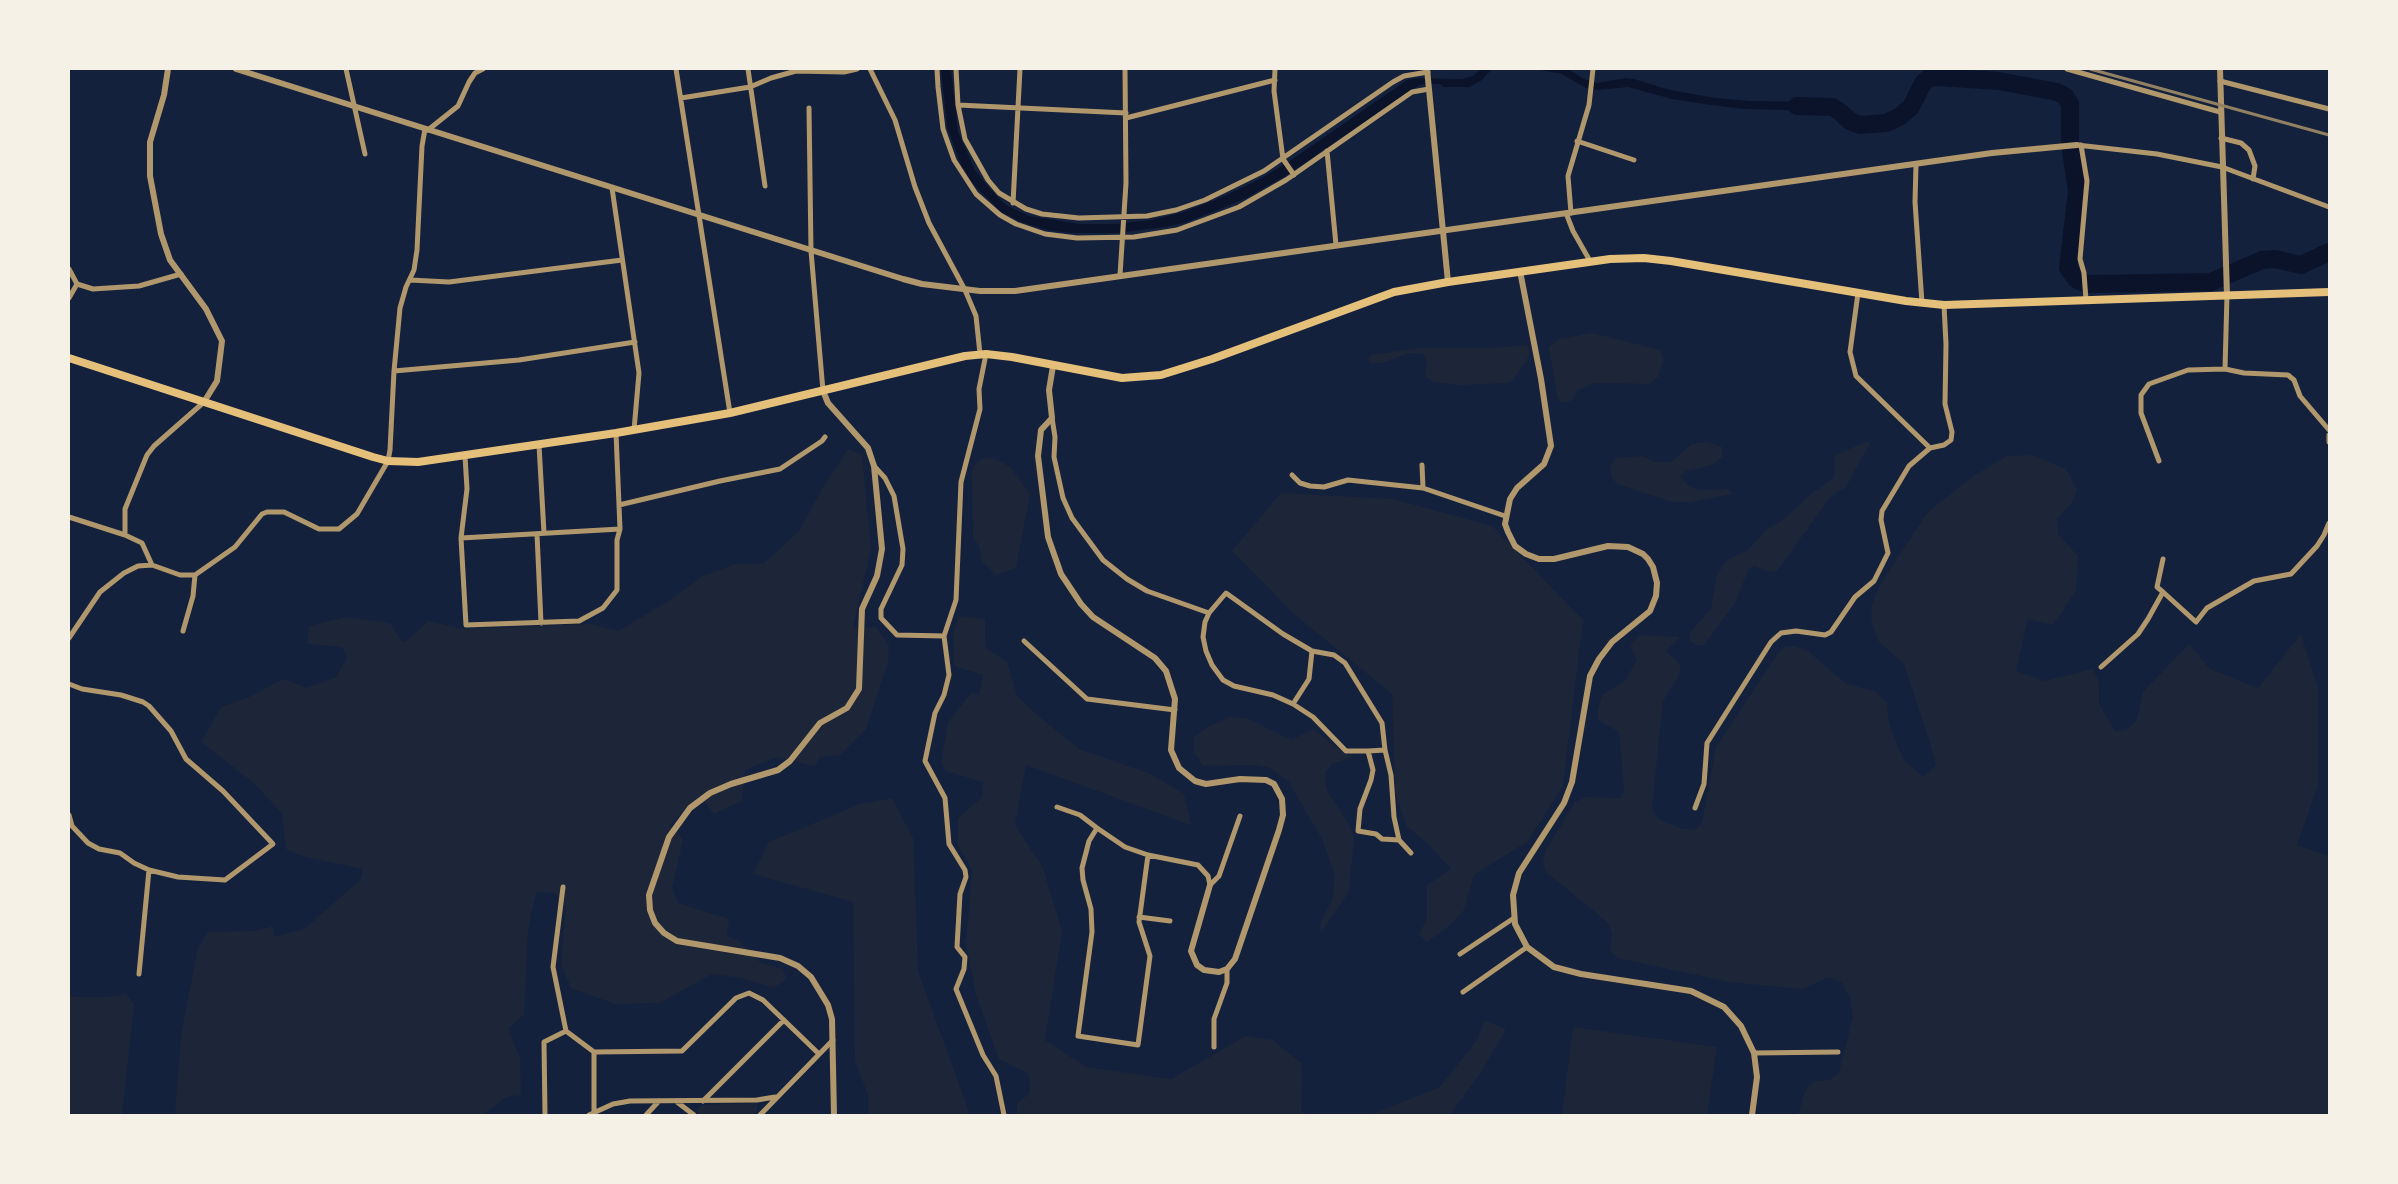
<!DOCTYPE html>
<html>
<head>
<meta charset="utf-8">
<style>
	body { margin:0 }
	#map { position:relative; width:2398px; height:1184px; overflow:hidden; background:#14213d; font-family:Signika,sans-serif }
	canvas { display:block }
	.frame { position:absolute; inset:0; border:70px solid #f6f1e7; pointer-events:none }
</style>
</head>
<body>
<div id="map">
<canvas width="2398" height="1184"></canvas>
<div class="frame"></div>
</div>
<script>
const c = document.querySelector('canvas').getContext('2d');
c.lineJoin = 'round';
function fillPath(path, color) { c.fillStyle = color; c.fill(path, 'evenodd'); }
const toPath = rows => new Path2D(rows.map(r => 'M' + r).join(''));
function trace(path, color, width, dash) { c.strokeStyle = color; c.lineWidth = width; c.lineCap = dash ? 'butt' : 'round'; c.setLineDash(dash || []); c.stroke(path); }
fillPath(toPath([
	[1592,333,1660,350,1663,360,1658,377,1649,384,1595,383,1578,390,1574,399,1568,402,1560,402,1557,396,1549,347,1559,339],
	[1526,345,1530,349,1529,356,1513,380,1508,383,1461,385,1433,382,1425,376,1427,360,1423,354,1408,353,1383,363,1372,363,1368,359,1371,355,1418,348,1492,348],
	[1707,442,1722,447,1722,457,1712,465,1686,471,1681,477,1688,486,1700,490,1728,489,1733,494,1690,502,1672,502,1617,484,1612,478,1610,466,1616,458,1642,456,1655,462,1671,462,1692,444],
	[1866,442,1870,443,1846,487,1831,496,1777,571,1769,572,1755,566,1749,568,1735,603,1704,645,1696,645,1690,641,1689,634,1711,609,1717,575,1727,560,1748,550,1767,529,1783,520,1812,493,1834,478,1835,455],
	[848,449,862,455,871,548,853,628,876,627,889,645,888,661,866,729,840,755,820,757,815,766,777,757,745,770,742,801,714,814,700,796,669,825,683,840,672,888,678,903,729,919,727,937,738,940,761,963,782,969,787,978,774,988,741,978,712,974,660,1003,615,1004,571,988,561,964,566,904,555,893,536,892,528,931,524,1014,508,1029,520,1058,521,1095,506,1097,483,1115,175,1115,181,1035,198,948,208,932,255,931,273,926,274,937,304,929,360,880,363,869,305,857,286,849,282,814,255,784,201,742,221,707,249,697,283,679,307,688,336,677,347,658,342,647,307,644,309,626,346,617,390,623,402,642,409,639,428,621,464,629,590,624,618,631,664,604,703,576,736,564,763,564,799,531,823,487],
	[2033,455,2066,469,2077,490,2071,504,2057,518,2058,534,2078,556,2076,591,2053,625,2028,619,2016,671,2045,681,2093,669,2099,682,2099,704,2115,731,2126,730,2137,720,2143,692,2189,644,2210,669,2258,688,2301,634,2318,688,2318,785,2297,845,2329,856,2329,1115,1798,1115,1805,1091,1810,1084,1816,1081,1830,1080,1839,1073,1853,1017,1850,998,1841,982,1829,977,1802,989,1729,982,1618,958,1610,951,1612,933,1607,922,1545,871,1543,859,1546,850,1575,802,1586,797,1621,798,1624,790,1619,732,1598,720,1598,711,1602,695,1626,680,1637,659,1630,645,1640,635,1680,637,1666,651,1681,665,1678,677,1663,701,1652,808,1658,819,1680,828,1695,830,1702,823,1716,747,1778,653,1785,647,1795,646,1808,651,1846,684,1875,691,1887,703,1889,724,1903,759,1923,777,1936,765,1929,740,1904,664,1879,642,1871,620,1872,604,1880,585,1927,513,1973,476,2007,456],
	[984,458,996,459,1011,468,1030,494,1016,568,996,575,982,562,979,546,973,537,972,472,975,464],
	[1281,493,1393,499,1492,526,1583,620,1563,786,1528,841,1474,875,1464,910,1449,926,1427,942,1419,934,1427,919,1427,885,1451,869,1425,841,1407,827,1395,791,1392,694,1294,614,1232,551],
	[959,616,985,619,985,647,1007,662,1017,696,1035,713,1079,749,1151,774,1184,794,1191,825,1026,765,1015,825,1043,868,1062,931,1045,1040,1086,1067,1171,1079,1246,1036,1273,1040,1302,1064,1301,1112,1313,1115,1017,1115,1017,1103,1030,1093,1029,1074,999,1059,976,995,966,944,972,869,958,845,958,818,982,797,983,782,946,771,941,763,948,722,971,693,979,695,983,675,954,666,953,633],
	[1229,717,1249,719,1291,740,1314,729,1336,747,1352,757,1331,765,1325,772,1326,789,1348,823,1354,837,1349,892,1321,932,1320,923,1332,900,1335,875,1322,839,1288,781,1270,768,1254,765,1203,766,1194,752,1193,738,1204,729],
	[892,798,913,838,918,971,970,1115,869,1115,868,1095,855,1061,853,902,753,874,769,842,860,804],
	[69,993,74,997,108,997,126,994,134,1004,122,1115,69,1115],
	[1485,1020,1506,1029,1481,1072,1450,1115,1371,1115,1440,1087,1477,1040],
	[1573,1027,1717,1047,1707,1115,1562,1115],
	[757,1103,757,1111,753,1115,699,1115,697,1110,702,1105]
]), '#1d2539');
fillPath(toPath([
	[941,69,951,69,958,132,975,170,989,188,1006,205,1029,216,1080,224,1117,224,1150,220,1181,213,1215,200,1254,182,1284,165,1407,80,1415,78,1462,79,1473,76,1481,69,1492,69,1482,80,1469,87,1444,87,1440,84,1423,84,1414,88,1287,175,1246,198,1218,210,1184,223,1164,227,1117,233,1072,233,1047,230,1021,222,1001,212,972,183,961,165,947,127],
	[1535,69,1568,69,1584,79,1597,83,1626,78,1634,79,1670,90,1716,98,1749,101,1823,102,1821,111,1744,109,1704,104,1672,99,1628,87,1599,90,1586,88,1562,74]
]), '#0b132b');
trace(toPath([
	[1797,106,1832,107,1839,111,1850,121,1860,125,1886,123,1899,117,1911,107,1923,83,1929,78,1938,77,1999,81,2057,92,2065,96,2070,104,2070,144,2077,191,2068,268,2077,280,2088,284,2211,282,2262,260,2275,259,2301,265,2329,252]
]), '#0b132b', 18);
trace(toPath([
	[346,69,365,154],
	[676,69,730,413],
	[748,69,765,186],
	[870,69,895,120,915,187,929,223,965,290,976,316,980,354],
	[937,69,938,87,943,129,954,160,976,194,1000,215,1016,224,1045,234,1077,238,1134,237,1177,230,1239,207,1286,180,1412,92,1429,89],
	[956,69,958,105,965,139,988,180,999,193,1026,209,1042,214,1079,218,1147,216,1176,210,1205,200,1264,171,1393,82,1404,76,1428,72],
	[1275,69,1274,91,1283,159,1294,175],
	[2067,69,2220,112],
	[2220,81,2329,109],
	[681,98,750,87,771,78,796,71,844,72,857,69],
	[958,105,1126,113],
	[809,108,811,251,823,391],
	[1126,118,1275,80],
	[428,130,458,106,469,82,475,73,483,69],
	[2221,138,2241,143,2249,150,2255,166,2253,179],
	[1577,141,1634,160],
	[2077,145,2157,154,2222,167,2329,207],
	[2081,145,2087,181,2080,259,2084,273,2086,300],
	[1327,151,1336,245],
	[1916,165,1915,202,1922,303],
	[612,188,639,373,634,430],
	[1013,203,1020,69],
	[1566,213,1573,231,1590,261],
	[1571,213,1568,176,1589,105,1593,69],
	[69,269,77,284,93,289,139,286,181,274],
	[1120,275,1126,183,1125,69],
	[410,280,449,282,622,260],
	[69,298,77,284],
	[986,354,979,389,980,409,961,482,956,600,944,636,949,675,944,695,935,713,925,761,945,798,949,844,965,870,966,877,960,894,957,947,965,957,964,969,956,989,983,1055,996,1076,1004,1115],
	[2225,369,2227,295],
	[394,371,519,360,635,342],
	[1052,418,1055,437,1054,457,1063,498,1072,518,1103,560,1127,579,1147,591,1209,613,1226,593,1283,634,1312,651,1334,655,1345,663,1382,723,1385,750,1391,775,1394,817,1399,840,1411,853],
	[2329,435,2329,442],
	[539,445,544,533],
	[1930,448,1944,445,1951,440,1952,432,1945,404,1946,344,1944,305],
	[465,456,467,489,461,538,466,625,579,621,603,608,617,590,617,540,620,529,616,433],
	[2159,461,2141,413,2141,395,2149,384,2188,370,2225,369,2244,373,2288,375,2294,380,2300,396,2329,430],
	[1422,465,1423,488,1505,516],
	[874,466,885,478,894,496,903,549,902,565,881,609,881,618,897,635,944,636],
	[1292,475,1300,483,1310,486,1324,487,1348,480,1423,488],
	[619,505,720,481,780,469,822,441,825,437],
	[69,517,125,535,142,543,152,565],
	[537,534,541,623],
	[125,535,125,509,147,455,154,446,204,402],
	[461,538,620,529],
	[2163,592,2196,622,2207,608,2254,581,2291,574,2317,546,2324,535,2329,523],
	[1209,613,1205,622,1203,637,1206,651,1212,665,1223,680,1234,686,1273,695,1293,704,1309,679,1312,651],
	[183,631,193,596,195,575],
	[69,638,100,592,124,573,138,566,152,565,180,575,195,575,235,547,262,514,267,512,284,512,319,529,339,529,357,514,388,461,390,450,394,371,400,308,406,287,414,270,417,250,422,146,425,129],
	[1024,641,1087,699,1175,710],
	[2101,667,2138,634,2148,619,2163,592,2157,587,2163,559],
	[69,684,82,689,121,695,143,702,149,706,171,731,186,759,223,791,273,844,225,880,178,877,149,870,134,863,120,853,99,849,88,843,72,826,69,815],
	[1293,704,1313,717,1346,751,1368,751],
	[1385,750,1368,751,1373,770,1371,780,1360,809,1358,831,1376,834,1382,839,1399,840],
	[1057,807,1080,815,1097,828,1089,841,1082,868,1083,880,1091,909,1092,932,1078,1036,1138,1045,1150,956,1139,922,1148,855],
	[1695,808,1704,784,1707,743,1771,642,1781,633,1796,631,1825,635,1831,632,1855,597,1874,581,1888,553,1881,520,1882,511,1909,466,1930,448,1856,376,1850,352,1858,293],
	[1097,828,1125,847,1148,855,1198,865,1208,876,1210,885,1219,876,1240,816],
	[563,887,553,967,566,1031],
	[1139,917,1170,921],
	[1460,954,1514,918],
	[139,974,149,870],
	[1463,992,1527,947],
	[1214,1047,1214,1019,1227,983,1227,969],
	[594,1052,682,1051,736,998,749,993,763,1000,819,1054],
	[1754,1053,1838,1052],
	[703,1101,784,1020],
	[677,1102,694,1115],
	[545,1115,544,1042,566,1031,594,1052,594,1111],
	[589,1115,613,1104,630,1101,757,1100,775,1097],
	[646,1115,659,1101],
	[760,1115,833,1040]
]), '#b1986c', 5);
trace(toPath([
	[168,69,164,95,150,142,150,176,161,234,170,260,206,309,222,341,217,381,204,402],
	[236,69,903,279,922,284,980,291,1015,291,1992,153,2077,145],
	[1427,69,1448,282],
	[2220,69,2227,295],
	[1520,271,1541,379,1551,446,1544,464,1517,488,1510,499,1505,524,1508,532,1515,546,1526,554,1539,559,1554,559,1608,546,1628,547,1643,554,1648,559,1653,567,1657,583,1656,596,1650,611,1612,642,1599,659,1590,676,1572,782,1564,803,1519,873,1513,895,1515,924,1527,947,1554,967,1581,974,1691,991,1724,1007,1741,1026,1754,1053,1757,1077,1752,1115],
	[1053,366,1049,390,1052,418,1041,430,1038,456,1048,537,1061,574,1081,604,1093,617,1155,658,1166,671,1175,699,1171,750,1179,768,1195,781,1206,784,1240,779,1266,780,1274,784,1282,799,1283,815,1279,830,1235,959,1227,969,1219,972,1204,970,1197,965,1191,951,1210,885],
	[823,391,828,403,868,448,874,466,882,549,877,576,862,609,859,689,847,708,820,723,790,761,778,770,731,784,710,793,690,808,669,837,649,895,650,910,655,923,664,933,677,941,780,958,798,966,811,977,828,1005,832,1019,834,1115]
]), '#b1986c', 6);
trace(toPath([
	[69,358,373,457,388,461,418,462,616,433,730,413,965,356,986,354,1012,357,1122,378,1161,375,1212,359,1394,292,1448,282,1610,259,1644,258,1671,261,1906,301,1944,305,2329,292]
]), '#e5c07b', 8);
trace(toPath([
	[2090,69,2329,135]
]), '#918062', 3);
</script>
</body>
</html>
